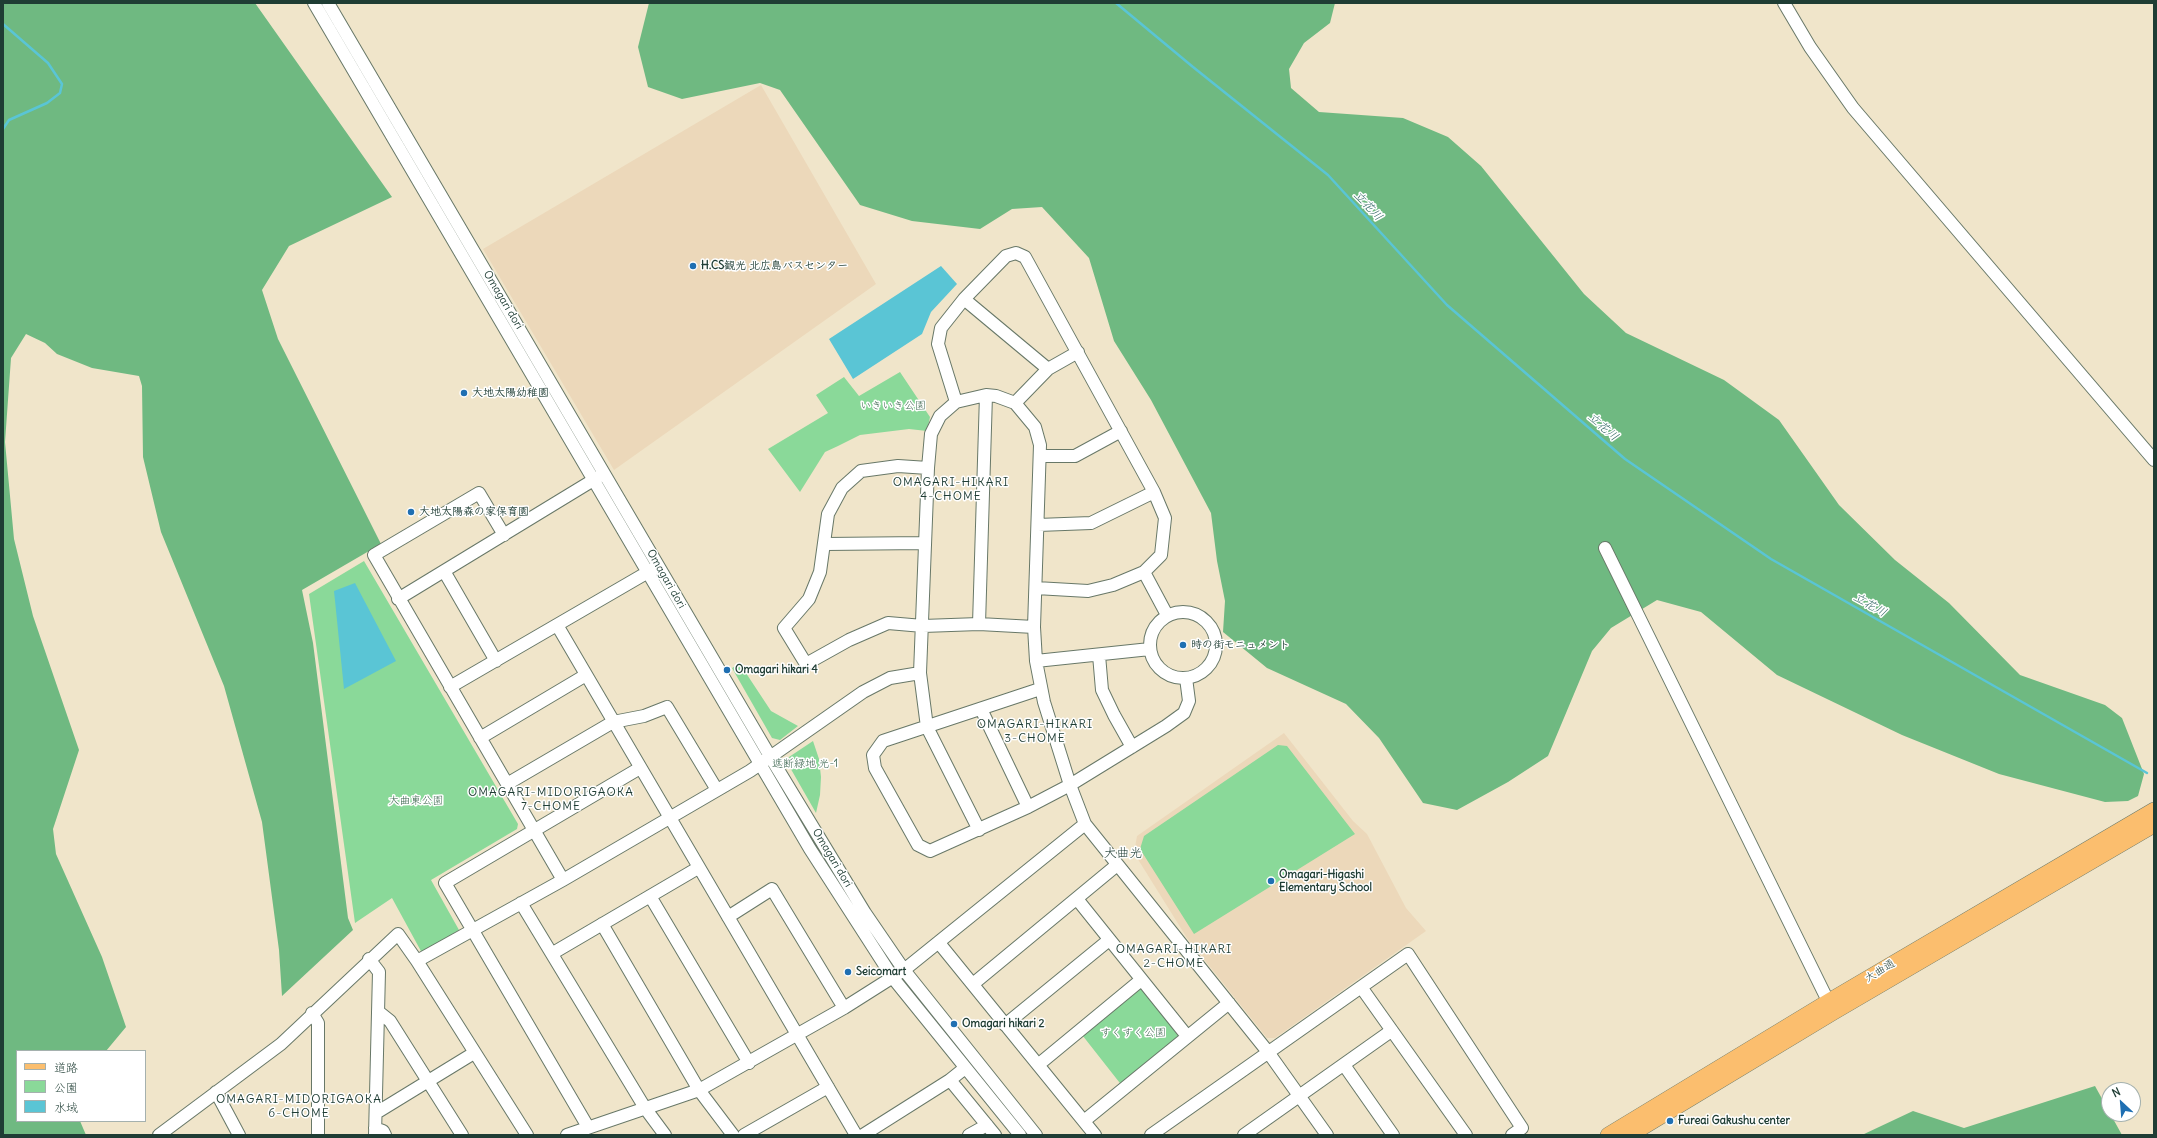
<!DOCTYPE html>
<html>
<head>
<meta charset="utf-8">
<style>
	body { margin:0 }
	#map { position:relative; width:2157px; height:1138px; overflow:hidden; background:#f0e5ca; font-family:Delius,"Klee One",sans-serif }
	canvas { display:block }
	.frame { position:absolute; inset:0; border:4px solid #1f3d34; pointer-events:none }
	.legend { position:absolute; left:16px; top:1050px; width:130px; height:72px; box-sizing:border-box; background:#fff; border:1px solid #a5b1ae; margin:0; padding:5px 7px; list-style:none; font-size:12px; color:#1f3d34 }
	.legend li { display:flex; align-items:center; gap:8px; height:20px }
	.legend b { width:20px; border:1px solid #a5b1ae }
	.north { position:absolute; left:2101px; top:1082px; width:40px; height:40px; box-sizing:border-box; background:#fff; border:1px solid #a5b1ae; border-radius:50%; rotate:334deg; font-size:11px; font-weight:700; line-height:16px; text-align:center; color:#1f3d34 }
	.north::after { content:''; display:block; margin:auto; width:14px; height:18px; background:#1f6fb2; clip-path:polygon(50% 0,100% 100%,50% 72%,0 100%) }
</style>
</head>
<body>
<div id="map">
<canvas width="2157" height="1138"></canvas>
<div class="frame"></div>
<ul class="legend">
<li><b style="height:5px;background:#fbbe6e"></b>道路</li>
<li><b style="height:11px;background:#8ad999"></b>公園</li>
<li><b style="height:11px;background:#5ac5d5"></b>水域</li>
</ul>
<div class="north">N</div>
</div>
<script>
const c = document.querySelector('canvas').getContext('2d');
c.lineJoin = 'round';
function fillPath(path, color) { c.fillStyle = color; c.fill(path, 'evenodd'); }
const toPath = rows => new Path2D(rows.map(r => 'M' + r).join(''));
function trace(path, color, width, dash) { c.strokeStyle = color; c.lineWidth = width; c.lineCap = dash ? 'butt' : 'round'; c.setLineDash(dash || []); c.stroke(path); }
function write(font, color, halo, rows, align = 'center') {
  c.font = font + ' Delius,"Klee One",sans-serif'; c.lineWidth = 3; c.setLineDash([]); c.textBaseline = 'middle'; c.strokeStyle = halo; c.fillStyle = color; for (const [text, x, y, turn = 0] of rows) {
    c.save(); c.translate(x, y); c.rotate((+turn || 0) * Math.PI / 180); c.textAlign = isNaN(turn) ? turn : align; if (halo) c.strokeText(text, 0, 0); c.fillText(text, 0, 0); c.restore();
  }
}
fillPath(toPath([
	[761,85,876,284,614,470,483,249],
	[1284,733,1353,821,1367,834,1406,908,1426,931,1275,1038,1267,1038,1187,938,1134,853,1137,836]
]), '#ecd8ba');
fillPath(toPath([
	[900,372,930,417,927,431,909,429,860,435,838,446,825,452,800,492,768,449,828,413,816,395,844,377,859,396],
	[364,561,518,824,517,829,431,880,459,930,422,953,392,898,355,923,309,594],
	[740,664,771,711,798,726,780,740,772,738,732,668],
	[813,741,819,759,821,777,820,795,816,813,788,764,789,757],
	[1278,745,1287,746,1355,834,1194,934,1140,849,1144,836],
	[1141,980,1187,1036,1123,1087,1079,1031]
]), '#8ad999');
fillPath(toPath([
	[3,3,255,3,392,197,289,246,262,290,278,339,381,544,302,590,313,643,348,918,353,930,282,996,279,950,262,822,224,686,161,532,143,457,142,386,139,376,92,368,57,354,45,343,26,334,11,358,5,442,14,539,33,616,79,750,53,829,56,854,102,957,126,1027,106,1051,17,1051,17,1121,80,1121,86,1135,3,1135],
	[649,3,1335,3,1330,23,1304,43,1289,69,1291,88,1319,112,1403,118,1448,137,1481,166,1584,294,1626,333,1724,380,1779,420,1839,505,1895,560,1949,603,2020,675,2105,705,2122,718,2144,774,2138,796,2128,801,2105,802,1999,774,1902,735,1777,675,1701,612,1657,600,1611,628,1592,651,1548,756,1508,782,1457,810,1423,803,1379,738,1346,704,1267,668,1223,632,1225,601,1217,561,1211,513,1151,400,1114,341,1089,258,1042,207,1012,209,980,229,912,221,860,205,780,90,760,83,682,99,648,87,638,47],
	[2095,1086,2122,1135,1862,1135,1913,1111,1964,1128]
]), '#6fb981');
fillPath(toPath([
	[941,266,957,284,931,312,922,334,853,379,829,339],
	[355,583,396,661,344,689,334,591]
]), '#5ac5d5');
trace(toPath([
	[1116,3,1193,67,1328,175,1447,305,1625,459,1771,559,2147,773],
	[3,24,48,63,62,84,60,93,47,103,9,120,3,129]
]), '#5ac5d5', 2.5);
const minor = toPath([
	[314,3,810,849,893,978,1020,1135],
	[328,3,771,758,865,913,904,970,1036,1135],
	[1784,3,1810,47,1853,108,2154,460],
	[964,299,1048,369],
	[956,402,938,344,941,328,964,299,1006,256,1016,253,1025,257,1154,492,1165,518,1161,555,1144,572,1113,585,1088,591,1036,588],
	[1015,403,1048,369,1078,352],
	[1041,456,1075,456,1121,431],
	[928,468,898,466,861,471,842,488,828,514,820,572,809,599,784,628,806,664,849,640,888,623,923,626,979,624,1034,627],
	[1038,525,1091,523,1154,492],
	[504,535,479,493,374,555,563,880],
	[825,544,925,543],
	[1605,548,1832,1009],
	[444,571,496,661],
	[1144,572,1167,615],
	[398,599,600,476],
	'1150 645a33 33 0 1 1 66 0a33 33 0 1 1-66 0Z',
	[979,624,986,395],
	[557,625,856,1135],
	[1099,655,1102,690,1114,715,1132,747],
	[1036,661,1150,649],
	[450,687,655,568],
	[1040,689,883,741,873,755,875,768,918,845,930,851,1028,807,1070,785,1166,726,1184,713,1189,701,1186,678],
	[981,709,1028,807],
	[480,738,586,675],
	[507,784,613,722,644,716,667,707,717,790],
	[979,830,927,727,920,673,928,468,931,434,940,416,956,402,986,395,996,396,1015,403,1035,427,1040,445,1034,627,1036,661,1044,702,1070,785,1085,824,1268,1052,1327,1135],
	[650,896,749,1063],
	[1077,899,1187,1036],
	[521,903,645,1108,665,1135],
	[728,917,772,889,844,1008],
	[602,924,699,1090,733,1135],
	[939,943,1095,1135],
	[553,953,698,868],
	[369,959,379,972,375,1135],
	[417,961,563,880,750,771,863,692,890,678,920,673],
	[973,984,1117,865],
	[1361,987,1466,1135],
	[312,1013,318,1023,318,1135],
	[380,1013,390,1021,462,1135],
	[1005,1025,1109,940],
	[1038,1065,1141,980],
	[1344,1065,1393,1135],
	[950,1080,995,1135],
	[216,1092,239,1135],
	[376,1113,474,1053],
	[1084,1121,1229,1003],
	[588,1127,445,883,640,768],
	[375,1128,383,1131,385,1135],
	[159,1135,281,1044,398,934,417,961,527,1135],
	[567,1135,699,1090,844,1008,904,970,1085,824],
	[744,1135,828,1087],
	[863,1135,950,1080,965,1068],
	[969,1135,987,1125],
	[1151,1135,1408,954,1522,1128,1512,1135],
	[1244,1135,1391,1031]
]);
const major = toPath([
	[1608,1135,1829,1001,2154,810],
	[1630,1135,1834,1012,2154,825]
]);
trace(minor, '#687868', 14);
trace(major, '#687868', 16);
trace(minor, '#fff', 12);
trace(major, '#fbbe6e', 15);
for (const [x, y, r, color] of [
	[693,266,4,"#1f6fb2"],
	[464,393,4,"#1f6fb2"],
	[411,512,4,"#1f6fb2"],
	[1183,645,4,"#1f6fb2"],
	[727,670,4,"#1f6fb2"],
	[1271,881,4,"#1f6fb2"],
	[848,972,4,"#1f6fb2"],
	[954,1024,4,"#1f6fb2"],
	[1670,1121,4,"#1f6fb2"]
]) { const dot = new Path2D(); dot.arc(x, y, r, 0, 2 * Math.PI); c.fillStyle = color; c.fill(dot); trace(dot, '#fff', 1.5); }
write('bold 11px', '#1f3d34', '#fff', [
	["H.CS観光 北広島バスセンター",701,266],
	["大地太陽幼稚園",472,393],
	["大地太陽森の家保育園",419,512],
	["時の街モニュメント",1191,645],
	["Omagari hikari 4",735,670],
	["Omagari-Higashi",1279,875],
	["Elementary School",1279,888],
	["Seicomart",856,972],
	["Omagari hikari 2",962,1024],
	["Fureai Gakushu center",1678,1121]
], 'left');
write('11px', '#1f3d34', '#fff', [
	["Omagari dori",503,300,59],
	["Omagari dori",666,579,60],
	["Omagari dori",832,858,59],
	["大曲通",1880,971,-31]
]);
write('11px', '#3a644d', '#fff', [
	["いきいき公園",893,406],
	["遮断緑地 光-1",805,764],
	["大曲東公園",416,801],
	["すくすく公園",1133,1033]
]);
write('italic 12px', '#316664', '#fff', [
	["立花川",1368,206,47],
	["立花川",1603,427,41],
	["立花川",1870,605,30]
]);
c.letterSpacing = '1px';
write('12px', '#1f3d34', '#fff', [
	["OMAGARI-HIKARI",951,483],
	["4-CHOME",951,497],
	["OMAGARI-HIKARI",1035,725],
	["3-CHOME",1035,739],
	["OMAGARI-MIDORIGAOKA",551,793],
	["7-CHOME",551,807],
	["OMAGARI-HIKARI",1174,950],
	["2-CHOME",1174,964],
	["OMAGARI-MIDORIGAOKA",299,1100],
	["6-CHOME",299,1114]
]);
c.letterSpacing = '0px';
write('13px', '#1f3d34', '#fff', [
	["大曲光",1123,853]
]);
</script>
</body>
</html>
